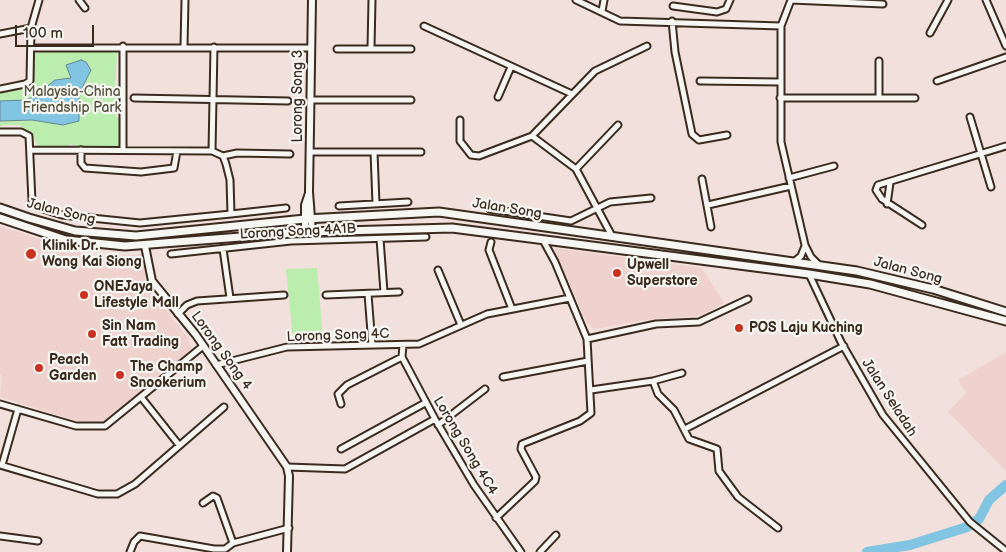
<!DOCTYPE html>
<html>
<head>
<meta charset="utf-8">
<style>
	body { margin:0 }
	#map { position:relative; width:1006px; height:552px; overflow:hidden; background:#f2e0dc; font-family:"Balsamiq Sans",sans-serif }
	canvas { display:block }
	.scale { position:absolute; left:15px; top:25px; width:79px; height:22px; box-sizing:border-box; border:2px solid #3b2a1e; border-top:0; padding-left:6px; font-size:15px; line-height:18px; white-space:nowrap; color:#3b2a1e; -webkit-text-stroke:4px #f6f6f2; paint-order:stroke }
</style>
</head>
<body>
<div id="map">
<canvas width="1006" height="552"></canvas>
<div class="scale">100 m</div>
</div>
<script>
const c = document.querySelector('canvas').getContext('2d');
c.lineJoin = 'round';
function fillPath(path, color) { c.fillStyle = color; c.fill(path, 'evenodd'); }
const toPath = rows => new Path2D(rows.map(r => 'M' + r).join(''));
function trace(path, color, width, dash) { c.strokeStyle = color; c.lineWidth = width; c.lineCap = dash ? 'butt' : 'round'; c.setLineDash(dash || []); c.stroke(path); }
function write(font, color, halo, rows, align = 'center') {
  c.font = font + ' "Balsamiq Sans",sans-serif'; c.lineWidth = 4.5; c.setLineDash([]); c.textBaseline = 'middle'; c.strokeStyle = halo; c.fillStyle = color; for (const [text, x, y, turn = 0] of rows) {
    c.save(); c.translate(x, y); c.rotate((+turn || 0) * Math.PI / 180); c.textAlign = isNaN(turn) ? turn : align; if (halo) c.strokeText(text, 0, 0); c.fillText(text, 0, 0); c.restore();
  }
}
fillPath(toPath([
	[0,226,94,257,143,254,146,286,188,338,192,350,105,423,77,421,0,397,2,375,0,374],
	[554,248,702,268,724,303,700,316,651,319,594,329,587,324],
	[1006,352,1006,471,948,412,966,393,958,380]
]), '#efd1cd');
fillPath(toPath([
	[42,52,117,52,115,91,120,91,120,100,116,103,116,116,120,120,119,147,74,147,72,144,65,147,39,147,30,132,22,128,21,125,3,125,0,127,0,91,30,85,33,81,33,58,35,54],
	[317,268,323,338,293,340,286,269]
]), '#bbeeae');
const water = toPath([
	[81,60,86,62,91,70,79,94,79,121,63,125,32,120,0,121,0,101,26,100,35,96,55,80,71,78,66,65,81,60]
]);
fillPath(water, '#82c5e3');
trace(water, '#668794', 1);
trace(toPath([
	[867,552,910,545,967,527,979,519,989,500,1006,485]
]), '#82c5e3', 10);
const minor = toPath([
	[79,0,85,8],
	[576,0,620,21,781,26],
	[791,0,781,26,781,142,805,245,811,257,819,265],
	[791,0,883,4],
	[986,0,1006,46],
	[673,6,717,12,726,9,730,0],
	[602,11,604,0],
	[672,21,675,52,692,134,699,140,727,135],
	[424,26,572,94],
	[930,33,948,0],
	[0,34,31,28],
	[184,46,185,0],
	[31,48,311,48],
	[371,48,372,0],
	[337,49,411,49],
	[700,81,780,82],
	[937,81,1006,57],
	[0,89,25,84,30,81,31,28,39,0],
	[498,97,511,67],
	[134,98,288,101],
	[780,98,915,98],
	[879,98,879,61],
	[311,100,411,100],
	[970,117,991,187],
	[460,120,460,141,471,155,479,156,532,136,595,71,647,46],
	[0,132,21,132,29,136,32,201,37,207,62,215,140,223,231,214,230,180,226,164,223,156,212,151,214,47],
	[532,136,576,169,612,236],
	[31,150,212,151],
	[81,150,81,163,85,168,141,172,174,168,177,151],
	[123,150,123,46],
	[310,152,421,152],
	[374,152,376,204],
	[223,156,237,153,290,154],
	[576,169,618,125],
	[789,178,834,166],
	[702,179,711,227],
	[887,204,890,183],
	[708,205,791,186],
	[339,206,408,202],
	[490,209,571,221,610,202,651,198],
	[231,214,286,208],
	[922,225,882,199,876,190,878,185,1006,146],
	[380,239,384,292],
	[491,242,489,250,512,309],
	[223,249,230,298],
	[171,254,291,241,426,237],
	[795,261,801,256,805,246],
	[438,270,461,325],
	[809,274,841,342,883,415,970,522,1006,551],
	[368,294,372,345],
	[326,295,399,292],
	[178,314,187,305,197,301,284,295],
	[587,339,656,324,699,322,748,299],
	[403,345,402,357,435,419,474,485,521,552],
	[216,365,287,347,419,344,487,314,570,298],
	[503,377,588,361],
	[653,381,658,394,674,410,689,439,717,449,719,471,738,497,778,528],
	[591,390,653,381,682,373],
	[141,397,179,445],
	[0,404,76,426,105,426,203,346],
	[341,404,338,394,347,385,402,357],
	[438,425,485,389],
	[685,429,844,346],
	[341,449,425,403],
	[0,465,98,494,117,494,135,484,224,407],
	[2,465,18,409],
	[287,467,345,469,435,419],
	[203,503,213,496,217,498,233,543,289,528],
	[496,518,535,481,536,477,521,449,522,444,580,421,591,413,587,339,555,262,543,240],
	[0,536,38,541],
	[130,552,134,542,140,536,214,549,225,549,233,543],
	[540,552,556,535]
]);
const tertiary = toPath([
	[312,0,309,192,312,231],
	[305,232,305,205,309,193],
	[145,246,152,281,196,335,287,467,289,476,287,552]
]);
const secondary = toPath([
	[0,208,29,218,75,231,136,236,305,219,439,212,857,271,933,289,1006,312],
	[0,218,66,240,125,246,305,232,452,228,809,274,870,284,1006,321]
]);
trace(minor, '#3b2a1e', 9);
trace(tertiary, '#3b2a1e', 10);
trace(secondary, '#3b2a1e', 11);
trace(minor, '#f6f6f2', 5);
trace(tertiary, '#f6f6f2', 6);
trace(secondary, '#f6f6f2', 7);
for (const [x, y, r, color] of [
	[31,254,6,"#c8321e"],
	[617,273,5,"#c8321e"],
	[84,295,5,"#c8321e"],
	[739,328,5,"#c8321e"],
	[92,334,5,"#c8321e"],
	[39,368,5,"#c8321e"],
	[120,375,5,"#c8321e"]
]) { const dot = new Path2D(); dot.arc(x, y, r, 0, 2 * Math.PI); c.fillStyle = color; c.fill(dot); trace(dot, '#f6f6f2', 2); }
write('14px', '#55513b', '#f6f6f2', [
	["Malaysia-China",72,92],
	["Friendship Park",72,108]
]);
write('14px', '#3b2a1e', '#f6f6f2', [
	["Lorong Song 3",298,96,-90],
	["Jalan Song",507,209,9],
	["Jalan Song",61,212,14],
	["Lorong Song 4A1B",298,232,-3],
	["Jalan Song",908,271,15],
	["Lorong Song 4C",338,336,-2],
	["Lorong Song 4",221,351,54],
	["Jalan Seladah",889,398,57],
	["Lorong Song 4C4",465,446,59]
]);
write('bold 14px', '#3b2a1e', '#f6f6f2', [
	["Klinik Dr.",42,246],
	["Wong Kai Siong",42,262],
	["Upwell",627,265],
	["Superstore",627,281],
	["ONEJaya",94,287],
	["Lifestyle Mall",94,303],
	["Sin Nam",102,326],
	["Fatt Trading",102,342],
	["POS Laju Kuching",749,328],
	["Peach",49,360],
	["Garden",49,376],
	["The Champ",130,367],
	["Snookerium",130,383]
], 'left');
</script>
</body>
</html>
